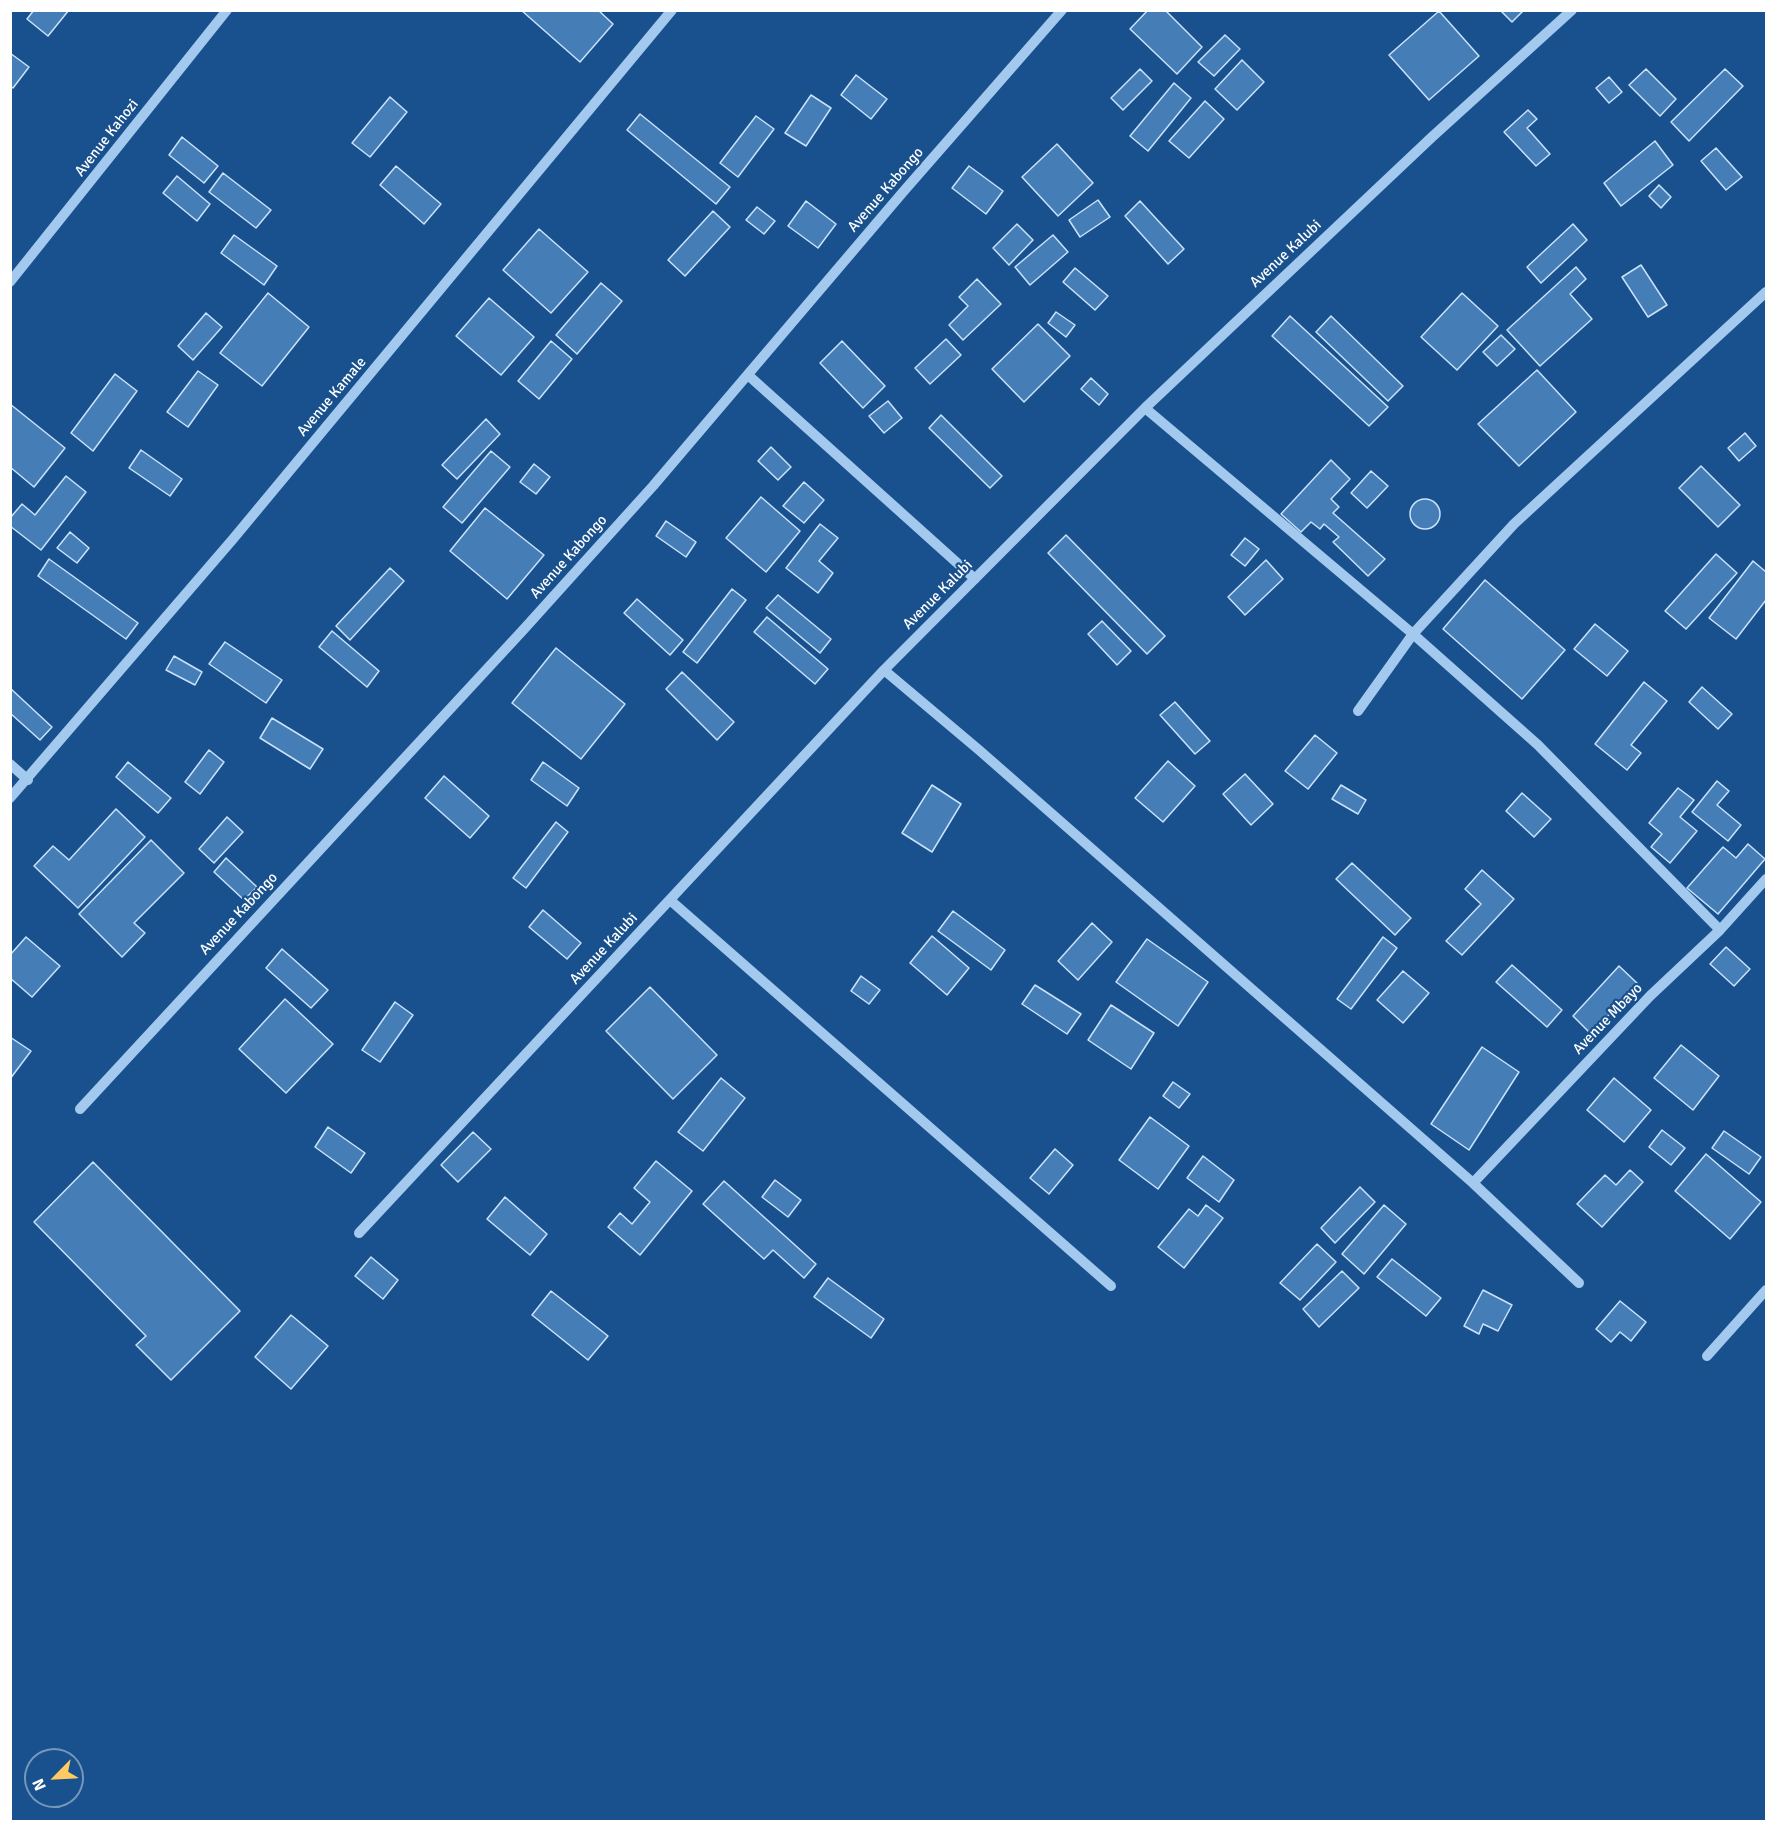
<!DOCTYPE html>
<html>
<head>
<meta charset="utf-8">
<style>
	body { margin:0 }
	#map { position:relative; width:1777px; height:1832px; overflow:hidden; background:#18518d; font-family:Signika,sans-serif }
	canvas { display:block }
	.frame { position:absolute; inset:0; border:12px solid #fff; pointer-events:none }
	.north { position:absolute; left:24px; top:1748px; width:60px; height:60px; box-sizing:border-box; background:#18518d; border:2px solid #7497bb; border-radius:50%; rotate:246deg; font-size:16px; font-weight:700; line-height:24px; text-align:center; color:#fff }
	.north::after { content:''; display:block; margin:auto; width:21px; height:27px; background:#ffca61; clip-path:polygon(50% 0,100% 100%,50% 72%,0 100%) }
</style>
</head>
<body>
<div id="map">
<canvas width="1777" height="1832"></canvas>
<div class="frame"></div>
<div class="north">N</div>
</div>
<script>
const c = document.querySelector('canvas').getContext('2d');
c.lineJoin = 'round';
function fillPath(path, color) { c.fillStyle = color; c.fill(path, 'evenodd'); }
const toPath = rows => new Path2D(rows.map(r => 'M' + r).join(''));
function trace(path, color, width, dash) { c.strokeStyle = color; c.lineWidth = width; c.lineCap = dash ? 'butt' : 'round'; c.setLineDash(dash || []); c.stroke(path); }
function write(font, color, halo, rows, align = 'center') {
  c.font = font + ' Signika,sans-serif'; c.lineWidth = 4.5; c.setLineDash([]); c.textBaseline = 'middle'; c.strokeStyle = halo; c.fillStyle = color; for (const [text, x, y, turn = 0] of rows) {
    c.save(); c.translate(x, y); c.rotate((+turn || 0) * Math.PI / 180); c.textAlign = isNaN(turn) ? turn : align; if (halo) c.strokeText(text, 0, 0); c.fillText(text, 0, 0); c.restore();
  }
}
const building = toPath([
	[34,10,69,10,48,36,27,19,34,10],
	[521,10,598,10,613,24,580,62,521,10],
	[1148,10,1165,10,1202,47,1177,74,1130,29,1148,10],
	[1500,10,1524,10,1512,22,1500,10],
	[1439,11,1479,56,1429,100,1389,55,1439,11],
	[1225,35,1240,49,1214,76,1198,62,1225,35],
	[10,53,29,67,13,88,10,86,10,53],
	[1242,60,1264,82,1237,110,1215,89,1242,60],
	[1140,69,1152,81,1123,110,1111,98,1140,69],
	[1646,69,1676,99,1660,116,1629,85,1646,69],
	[1725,69,1743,86,1689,141,1671,122,1725,69],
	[856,75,887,99,871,119,841,95,856,75],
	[1609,77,1622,92,1609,103,1596,88,1609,77],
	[1174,83,1191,98,1148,151,1130,136,1174,83],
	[811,95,831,108,806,146,785,133,811,95],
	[390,97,407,112,370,157,352,143,390,97],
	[1205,101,1224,119,1189,158,1169,141,1205,101],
	[1528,110,1537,119,1527,128,1550,154,1536,166,1504,132,1528,110],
	[640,114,730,187,716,204,627,130,640,114],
	[756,116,774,129,738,177,720,163,756,116],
	[182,137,218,166,204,183,169,155,182,137],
	[1655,141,1673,165,1621,206,1604,183,1655,141],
	[1057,144,1093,183,1058,216,1022,177,1057,144],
	[1716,148,1742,177,1726,190,1701,161,1716,148],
	[396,166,441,204,424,224,380,185,396,166],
	[969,166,1003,191,986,214,952,188,969,166],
	[223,173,271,210,256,228,209,192,223,173],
	[177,176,210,204,197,221,163,193,177,176],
	[1659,185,1671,197,1661,208,1649,196,1659,185],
	[1098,200,1110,217,1080,237,1069,220,1098,200],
	[806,201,836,224,818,248,788,226,806,201],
	[1140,201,1184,249,1168,264,1125,216,1140,201],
	[757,207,775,221,764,234,746,220,757,207],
	[713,211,730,227,685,276,668,260,713,211],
	[1017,224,1033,240,1009,265,993,248,1017,224],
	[1573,224,1587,240,1541,283,1527,267,1573,224],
	[539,229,588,272,551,313,503,270,539,229],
	[234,235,277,266,264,285,221,253,234,235],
	[1053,235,1068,252,1030,285,1015,267,1053,235],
	[1641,265,1667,305,1648,317,1622,277,1641,265],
	[1576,267,1586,279,1570,294,1592,319,1540,366,1507,330,1576,267],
	[1075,268,1108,296,1095,310,1063,282,1075,268],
	[977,279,1001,304,963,340,949,325,968,306,959,297,977,279],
	[601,283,622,301,577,354,556,335,601,283],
	[268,293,309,327,262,386,220,353,268,293],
	[1462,293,1498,326,1457,370,1421,337,1462,293],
	[489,298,534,337,501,375,456,336,489,298],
	[1056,312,1075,325,1066,337,1048,323,1056,312],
	[206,313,222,327,193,360,178,346,206,313],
	[1290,316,1388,407,1369,426,1272,336,1290,316],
	[1331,316,1403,386,1388,401,1316,332,1331,316],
	[1038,324,1070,356,1024,402,992,369,1038,324],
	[1501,335,1515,349,1497,366,1483,352,1501,335],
	[946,339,961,355,930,384,915,368,946,339],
	[551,341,572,359,539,399,518,381,551,341],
	[842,341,885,386,863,408,820,363,842,341],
	[1537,370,1576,412,1519,466,1478,424,1537,370],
	[198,371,218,385,188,427,167,412,198,371],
	[115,374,137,391,93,451,71,433,115,374],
	[1091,378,1108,394,1099,405,1081,389,1091,378],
	[888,401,902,418,884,433,869,416,888,401],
	[10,404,65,448,34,487,10,467,10,404],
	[941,415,1002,476,990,488,929,428,941,415],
	[486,419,500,434,457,479,442,465,486,419],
	[1745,433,1756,446,1739,461,1728,448,1745,433],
	[771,447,791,467,778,480,758,461,771,447],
	[141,450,182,479,170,496,129,468,141,450],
	[491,451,510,467,462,523,443,507,491,451],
	[1331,460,1350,479,1331,499,1339,507,1333,513,1385,559,1368,576,1333,542,1339,537,1324,524,1320,529,1311,522,1301,532,1281,514,1331,460],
	[534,464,550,477,536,494,520,482,534,464],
	[1701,466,1740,505,1718,527,1679,488,1701,466],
	[1371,471,1388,486,1367,508,1351,493,1371,471],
	[66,476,86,492,41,550,10,526,10,518,22,504,35,515,66,476],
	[804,482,824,500,804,523,783,506,804,482],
	[761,497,800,531,766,572,726,538,761,497],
	'1410 514a15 15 0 1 1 30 0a15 15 0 1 1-30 0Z',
	[485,508,544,555,507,599,450,551,485,508],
	[666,521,696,542,686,557,656,536,666,521],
	[820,524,838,538,819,561,833,573,818,593,786,568,820,524],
	[70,532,89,548,77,563,57,548,70,532],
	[1066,535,1165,636,1147,654,1048,553,1066,535],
	[1245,538,1259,549,1245,566,1231,555,1245,538],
	[1716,554,1737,573,1686,629,1665,611,1716,554],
	[49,559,138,623,126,639,38,576,49,559],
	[1266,560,1283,579,1245,615,1228,597,1266,560],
	[1753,561,1766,572,1766,600,1736,639,1709,618,1753,561],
	[390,568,404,581,350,640,336,626,390,568],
	[1485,580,1565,650,1522,699,1443,629,1485,580],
	[732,589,746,600,697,663,683,652,732,589],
	[778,595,831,639,820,653,766,608,778,595],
	[637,599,683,640,670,655,624,613,637,599],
	[767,617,828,669,815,684,754,632,767,617],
	[1102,621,1131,651,1117,665,1088,634,1102,621],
	[1595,624,1628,651,1607,676,1574,649,1595,624],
	[332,631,379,671,367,687,319,647,332,631],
	[225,642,282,680,266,703,209,664,225,642],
	[556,648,625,704,581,759,512,703,556,648],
	[174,656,202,672,195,685,166,670,174,656],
	[682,672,734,722,717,740,666,689,682,672],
	[1644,682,1667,701,1631,745,1641,753,1627,770,1595,744,1644,682],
	[1702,687,1732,714,1718,729,1689,702,1702,687],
	[10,688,52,727,40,740,10,713,10,688],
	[1175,702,1210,741,1195,754,1160,715,1175,702],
	[272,718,323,749,310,769,260,738,272,718],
	[1315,735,1337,753,1308,789,1285,771,1315,735],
	[209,750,224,762,200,794,185,782,209,750],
	[1168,761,1195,786,1163,822,1135,798,1168,761],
	[128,762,171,798,158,813,116,777,128,762],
	[543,762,579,788,567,806,531,780,543,762],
	[1245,774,1273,804,1251,825,1223,794,1245,774],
	[444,776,489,816,470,838,425,798,444,776],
	[1717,781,1729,791,1717,805,1741,825,1728,841,1692,812,1717,781],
	[932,785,961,804,932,852,902,833,932,785],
	[1341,785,1366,800,1358,814,1332,799,1341,785],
	[1678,788,1694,800,1680,817,1697,831,1670,863,1651,847,1662,834,1649,823,1678,788],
	[1522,793,1551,819,1534,837,1506,811,1522,793],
	[116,809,145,837,78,908,34,866,53,846,69,860,116,809],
	[227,817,243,832,214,863,199,849,227,817],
	[556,822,568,832,526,888,513,878,556,822],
	[151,840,184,873,134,923,145,933,122,957,79,914,151,840],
	[1748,844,1765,859,1718,914,1687,888,1723,847,1736,858,1748,844],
	[226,858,257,887,244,900,214,872,226,858],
	[1352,863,1411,918,1395,935,1336,879,1352,863],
	[1482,870,1514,899,1462,955,1446,941,1481,904,1465,889,1482,870],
	[543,910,581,943,567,959,529,927,543,910],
	[953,911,1005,950,991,970,938,931,953,911],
	[1092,923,1112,942,1078,980,1058,961,1092,923],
	[932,936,969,968,947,995,910,963,932,936],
	[26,937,60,966,32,997,10,978,10,955,26,937],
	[1383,937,1397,948,1351,1009,1337,999,1383,937],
	[1147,939,1208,982,1178,1026,1116,982,1147,939],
	[1726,947,1750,969,1734,986,1710,964,1726,947],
	[282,949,328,990,311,1008,266,968,282,949],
	[1512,965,1562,1010,1547,1027,1496,982,1512,965],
	[1619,966,1638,984,1591,1034,1573,1016,1619,966],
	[1403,971,1429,993,1403,1023,1377,1000,1403,971],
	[861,976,880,990,869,1004,851,991,861,976],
	[1035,985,1081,1014,1067,1034,1022,1004,1035,985],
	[650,987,717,1055,673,1099,606,1031,650,987],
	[285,999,333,1044,286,1093,239,1049,285,999],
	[395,1002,413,1015,380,1062,362,1050,395,1002],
	[1111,1005,1154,1033,1131,1069,1088,1040,1111,1005],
	[10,1037,31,1051,10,1079,10,1037],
	[1681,1045,1719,1076,1693,1110,1654,1078,1681,1045],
	[1482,1047,1519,1072,1469,1150,1431,1124,1482,1047],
	[721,1078,745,1098,703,1151,678,1132,721,1078],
	[1614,1078,1651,1110,1624,1142,1587,1110,1614,1078],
	[1173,1082,1190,1094,1179,1108,1163,1096,1173,1082],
	[1150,1117,1189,1146,1158,1189,1119,1160,1150,1117],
	[328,1127,365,1153,351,1173,315,1147,328,1127],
	[1662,1130,1685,1148,1671,1165,1649,1147,1662,1130],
	[1724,1131,1761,1157,1749,1174,1712,1148,1724,1131],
	[473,1132,491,1149,458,1182,441,1165,473,1132],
	[1055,1149,1073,1165,1049,1194,1030,1178,1055,1149],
	[1706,1154,1761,1202,1730,1239,1675,1191,1706,1154],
	[1203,1156,1234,1180,1219,1202,1187,1178,1203,1156],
	[656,1161,692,1191,640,1255,608,1227,620,1213,632,1224,650,1202,634,1188,656,1161],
	[93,1162,240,1311,171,1380,136,1345,146,1336,34,1222,93,1162],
	[1630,1170,1643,1182,1602,1227,1577,1204,1605,1175,1616,1185,1630,1170],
	[775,1180,801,1200,788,1217,762,1197,775,1180],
	[724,1181,816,1264,804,1278,773,1250,764,1259,703,1204,724,1181],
	[1360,1187,1375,1202,1335,1243,1321,1228,1360,1187],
	[505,1197,547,1234,530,1255,487,1219,505,1197],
	[1206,1205,1223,1218,1184,1268,1158,1247,1189,1209,1198,1216,1206,1205],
	[1384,1205,1406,1224,1364,1274,1342,1254,1384,1205],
	[1317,1244,1336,1262,1300,1300,1280,1283,1317,1244],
	[371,1257,398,1280,383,1299,355,1276,371,1257],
	[1392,1259,1441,1298,1426,1316,1377,1277,1392,1259],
	[1342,1271,1359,1288,1319,1327,1303,1309,1342,1271],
	[828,1278,884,1319,871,1338,814,1297,828,1278],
	[1483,1290,1512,1305,1498,1331,1483,1324,1479,1334,1464,1326,1483,1290],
	[551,1291,608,1336,588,1360,532,1315,551,1291],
	[1620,1301,1646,1322,1631,1341,1620,1332,1611,1342,1596,1329,1620,1301],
	[291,1315,328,1346,291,1389,255,1357,291,1315]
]);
fillPath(building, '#457db7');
trace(building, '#cae2fa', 1.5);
trace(toPath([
	[10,282,227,10],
	[748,375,975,579],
	[1145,408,1413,634,1538,745,1720,930],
	[884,670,979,750,1473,1183,1579,1283],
	[1358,711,1413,634,1514,524,1766,292],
	[10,764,28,780],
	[10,798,233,539,672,10],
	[670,900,1111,1286],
	[80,1109,524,629,653,486,903,192,1062,10],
	[1473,1183,1650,996,1720,930,1766,879],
	[359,1233,884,670,1145,408,1432,137,1572,10],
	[1707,1356,1766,1290]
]), '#a3c9ee', 10);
write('15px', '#fff', '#18518d', [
	["Avenue Kahozi",107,138,-52],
	["Avenue Kabongo",886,190,-49],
	["Avenue Kalubi",1286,254,-43],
	["Avenue Kamale",332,397,-50],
	["Avenue Kabongo",569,557,-48],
	["Avenue Kalubi",938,595,-45],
	["Avenue Kabongo",239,914,-47],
	["Avenue Kalubi",604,949,-47],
	["Avenue Mbayo",1608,1019,-46]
]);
</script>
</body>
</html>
